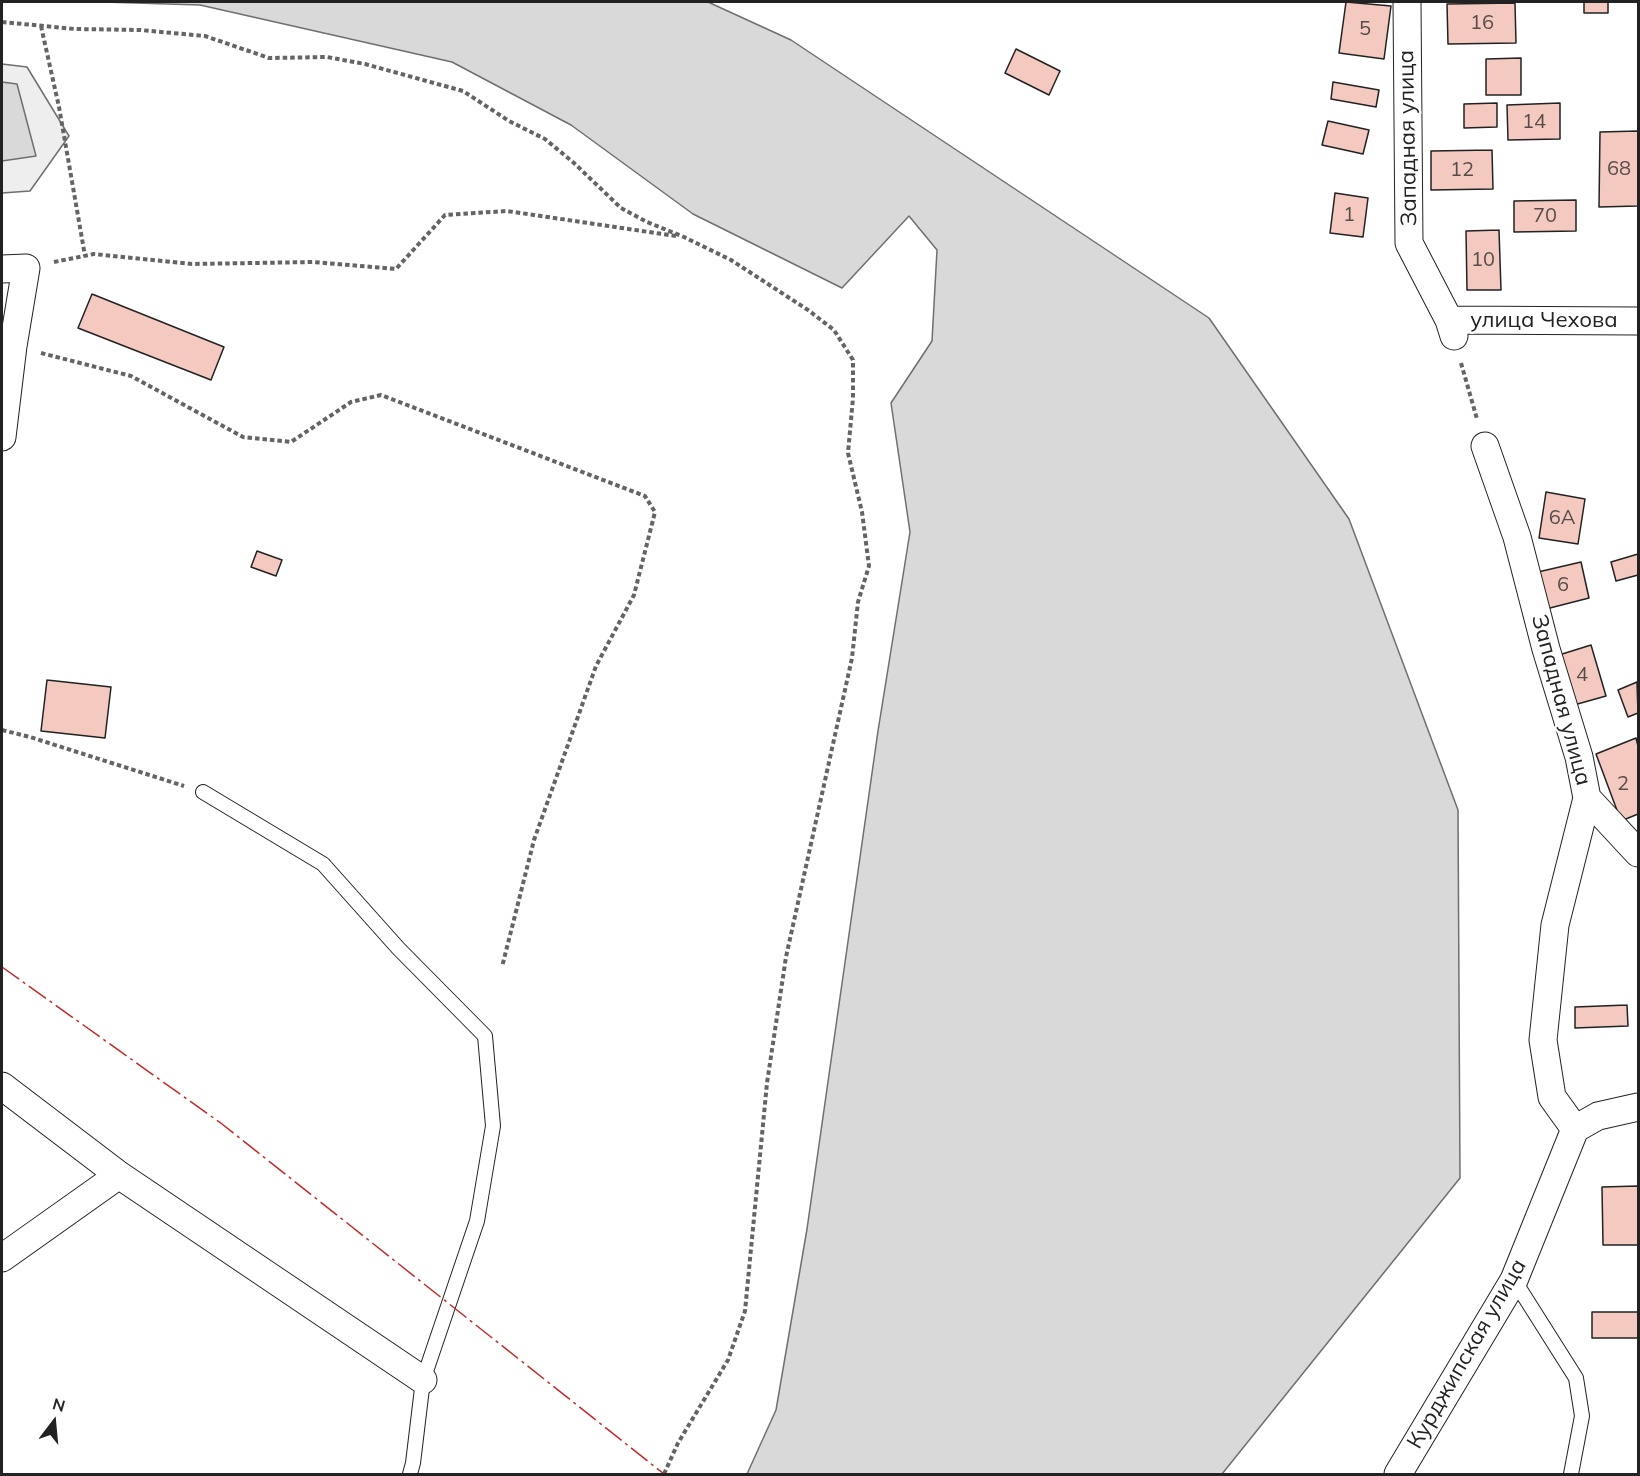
<!DOCTYPE html>
<html>
<head>
<meta charset="utf-8">
<style>
	body { margin:0 }
	#map { position:relative; width:1640px; height:1476px; overflow:hidden; background:#fff; font-family:Mulish,sans-serif }
	canvas { display:block }
	.frame { position:absolute; inset:0; border:3px solid #222; pointer-events:none }
	.north { position:absolute; left:24px; top:1392px; width:60px; height:60px; -webkit-text-stroke:4px #fff; paint-order:stroke; rotate:16deg; font-size:16px; font-weight:700; line-height:24px; text-align:center; color:#222 }
	.north::after { content:''; display:block; margin:auto; width:21px; height:27px; background:#222; clip-path:polygon(50% 0,100% 100%,50% 72%,0 100%) }
</style>
</head>
<body>
<div id="map">
<canvas width="1640" height="1476"></canvas>
<div class="frame"></div>
<div class="north">N</div>
</div>
<script>
const c = document.querySelector('canvas').getContext('2d');
c.lineJoin = 'round';
function fillPath(path, color) { c.fillStyle = color; c.fill(path, 'evenodd'); }
const toPath = rows => new Path2D(rows.map(r => 'M' + r).join(''));
function trace(path, color, width, dash) { c.strokeStyle = color; c.lineWidth = width; c.lineCap = dash ? 'butt' : 'round'; c.setLineDash(dash || []); c.stroke(path); }
function write(font, color, halo, rows, align = 'center') {
  c.font = font + ' Mulish,sans-serif'; c.lineWidth = 4.5; c.setLineDash([]); c.textBaseline = 'middle'; c.strokeStyle = halo; c.fillStyle = color; for (const [text, x, y, turn = 0] of rows) {
    c.save(); c.translate(x, y); c.rotate((+turn || 0) * Math.PI / 180); c.textAlign = isNaN(turn) ? turn : align; if (halo) c.strokeText(text, 0, 0); c.fillText(text, 0, 0); c.restore();
  }
}
const green = toPath([
	[2,64,27,67,69,136,30,191,2,193,2,64]
]);
fillPath(green, '#eee');
trace(green, '#6f6f6f', 1.5);
const water = toPath([
	[103,2,708,2,791,40,1209,318,1349,519,1458,810,1460,1178,1222,1474,747,1474,776,1410,807,1229,878,731,910,532,891,403,932,341,937,250,909,216,842,288,693,214,571,125,452,62,200,5,103,2],
	[2,82,17,84,36,156,2,161,2,82]
]);
fillPath(water, '#d9d9d9');
trace(water, '#6f6f6f', 1.5);
const building = toPath([
	[1346,2,1391,6,1384,59,1339,53,1346,2],
	[1584,2,1608,2,1608,13,1584,13,1584,2],
	[1515,3,1516,43,1448,44,1447,4,1515,3],
	[1016,49,1060,71,1049,95,1005,73,1016,49],
	[1521,58,1521,95,1486,95,1486,59,1521,58],
	[1333,82,1379,90,1376,107,1331,99,1333,82],
	[1497,103,1497,127,1464,128,1464,104,1497,103],
	[1560,103,1560,139,1508,140,1507,105,1560,103],
	[1328,121,1369,130,1363,154,1322,145,1328,121],
	[1638,131,1638,206,1599,207,1600,132,1638,131],
	[1492,150,1493,189,1431,190,1431,151,1492,150],
	[1335,193,1368,198,1363,237,1330,233,1335,193],
	[1576,200,1576,231,1514,232,1514,201,1576,200],
	[1499,230,1501,290,1467,290,1466,231,1499,230],
	[92,294,224,347,211,380,78,328,92,294],
	[1546,492,1585,499,1578,544,1539,538,1546,492],
	[257,551,282,560,276,576,251,567,257,551],
	[1638,554,1638,575,1616,581,1611,562,1638,554],
	[1581,562,1589,598,1546,609,1538,572,1581,562],
	[1591,645,1606,696,1574,705,1559,655,1591,645],
	[47,680,111,687,105,738,41,731,47,680],
	[1637,682,1638,713,1628,717,1618,690,1637,682],
	[1636,738,1638,746,1638,814,1621,821,1596,754,1636,738],
	[1627,1005,1628,1026,1575,1028,1575,1007,1627,1005],
	[1638,1186,1638,1245,1603,1245,1602,1187,1638,1186],
	[1592,1312,1638,1312,1638,1338,1592,1338,1592,1312]
]);
fillPath(building, '#f3c9c0');
trace(building, '#222', 1.5);
const lane = toPath([
	[203,792,323,864,398,948,485,1036,493,1126,477,1221,423,1380,413,1463,410,1474],
	[1514,1280,1576,1378,1582,1416,1571,1474]
]);
const street = toPath([
	[1407,2,1409,243,1449,320,1454,336],
	[2,269,26,268,13,346,2,437],
	[1449,320,1638,321],
	[1485,446,1517,537,1546,649,1579,757,1587,798,1555,925,1543,1040,1552,1097,1575,1129],
	[1587,798,1638,853],
	[2,1086,119,1175],
	[2,1258,119,1175,423,1380],
	[1398,1474,1514,1280,1575,1129,1598,1116,1638,1107]
]);
trace(lane, '#222', 16);
trace(street, '#222', 29);
trace(toPath([
	[2,22,75,29,140,30,205,36,269,58,327,57,365,64,463,91,509,121,545,139,574,163,621,208,647,222,684,237,731,260,808,310,834,330,853,360,853,398,848,453,862,512,869,566,858,602,852,658,786,957,767,1083,745,1311,728,1360,678,1443,664,1474],
	[41,26,59,107,85,256],
	[54,262,94,254,192,264,313,262,396,269,445,215,507,211,676,236],
	[41,353,131,376,243,437,291,442,351,402,381,395,645,496,655,512,634,595,596,666,534,840,502,967],
	[1461,363,1477,419],
	[2,730,30,737,184,786]
]), '#646464', 4, [4.5, 3]);
trace(lane, '#fff', 14);
trace(street, '#fff', 27);
trace(toPath([
	[2,967,222,1124,664,1474]
]), '#c62828', 1.5, [21, 4.5, 3, 4.5]);
write('20px', '#564c4a', null, [
	["16",1482,23],
	["5",1365,29],
	["14",1534,122],
	["68",1619,169],
	["12",1462,170],
	["1",1349,215],
	["70",1545,216],
	["10",1483,260],
	["6А",1562,518],
	["6",1563,585],
	["4",1582,675],
	["2",1623,784]
]);
write('22px', '#222', '#fff', [
	["Западная улица",1408,138,-91],
	["улица Чехова",1544,320],
	["Западная улица",1561,700,75],
	["Курджипская улица",1467,1354,-60]
]);
</script>
</body>
</html>
